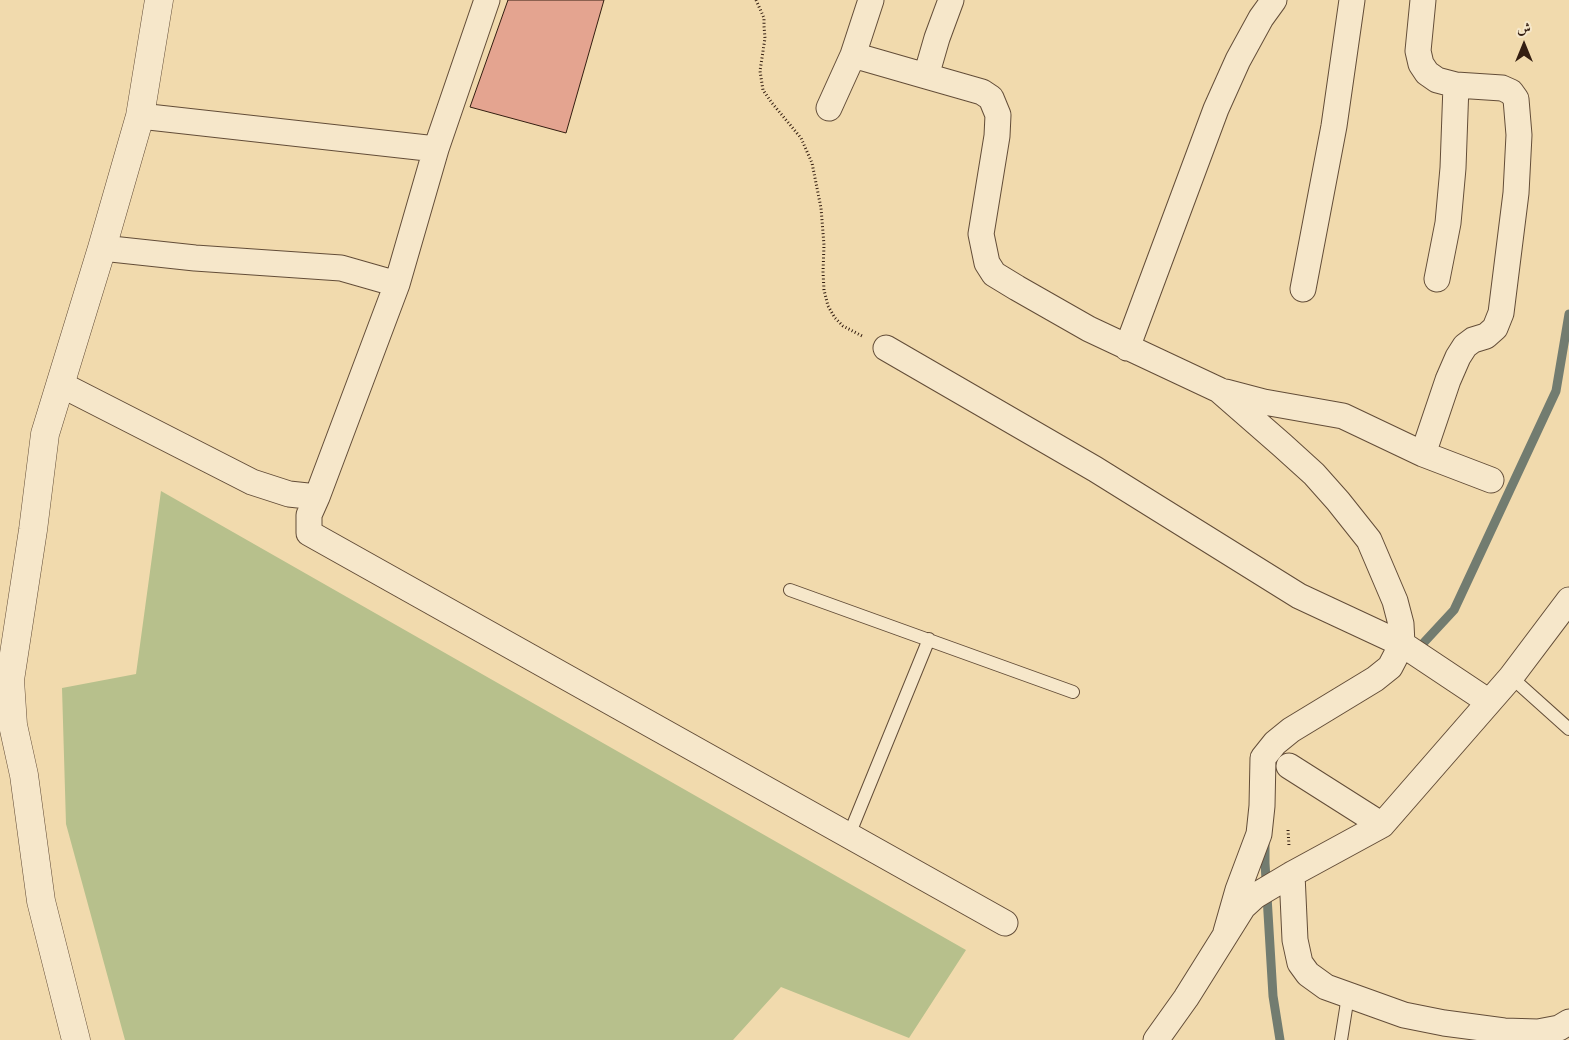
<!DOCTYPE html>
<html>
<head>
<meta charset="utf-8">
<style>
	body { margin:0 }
	#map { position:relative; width:1569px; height:1040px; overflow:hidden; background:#f1daad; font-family:Vollkorn,Amiri,serif }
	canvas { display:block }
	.north { position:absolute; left:1499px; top:20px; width:50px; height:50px; -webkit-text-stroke:4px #f6e7ca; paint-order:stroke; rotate:0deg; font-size:14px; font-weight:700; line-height:20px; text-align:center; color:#341e11 }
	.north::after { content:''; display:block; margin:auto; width:18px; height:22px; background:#341e11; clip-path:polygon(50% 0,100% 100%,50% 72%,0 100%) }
</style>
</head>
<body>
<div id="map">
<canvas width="1569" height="1040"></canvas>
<div class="north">ش</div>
</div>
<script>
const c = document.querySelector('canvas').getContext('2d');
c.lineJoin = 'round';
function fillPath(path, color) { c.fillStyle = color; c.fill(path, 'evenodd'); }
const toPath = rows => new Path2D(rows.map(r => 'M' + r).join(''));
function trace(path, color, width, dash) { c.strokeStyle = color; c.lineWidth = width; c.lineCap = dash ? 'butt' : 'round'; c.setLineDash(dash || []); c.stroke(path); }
fillPath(toPath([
	[161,491,966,950,909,1038,781,987,733,1040,125,1040,66,824,62,688,136,674]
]), '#b7c08c');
trace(toPath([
	[1416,651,1454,610,1556,391,1569,314],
	[1265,844,1265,863,1273,996,1280,1040]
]), '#727c70', 9);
const building = toPath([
	[508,0,604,0,566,133,470,107,508,0]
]);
fillPath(building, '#e4a490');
trace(building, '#341e11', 1);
const service = toPath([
	[790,590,1073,692],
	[1511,677,1569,729],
	[849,835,929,639],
	[1341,1040,1348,996]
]);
const minor = toPath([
	[871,0,853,55,926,76],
	[951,0,937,38,926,76,982,92,991,98,998,115,997,136,981,234,987,263,994,274,1017,288,1089,329,1219,390,1282,445,1314,474,1338,501,1369,540,1395,601,1401,624,1402,644,1390,667,1375,679,1291,730,1275,743,1263,758,1262,806,1259,834,1238,890,1226,932],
	[1423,0,1418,51,1421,64,1427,73,1437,80,1456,85,1502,88,1511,92,1516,99,1519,135,1516,193,1501,313,1495,328,1486,336,1473,340,1465,346,1458,357,1448,380,1423,454],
	[829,108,853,55],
	[140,116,436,149],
	[102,248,195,258,341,268,397,284],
	[1437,279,1448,223,1453,168,1456,85],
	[1303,289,1334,126,1352,0],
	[886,348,1095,469,1299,596,1402,644,1489,702],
	[1127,348,1216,109,1238,60,1261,18,1274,0],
	[60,384,252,482,289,494,317,497,397,284,436,149,487,0],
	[1226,392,1264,402,1343,416,1423,454,1491,480],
	[317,497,309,515,309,533,1005,923],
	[1289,766,1382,825],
	[1292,874,1295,940,1300,963,1308,974,1326,987,1404,1015,1444,1023,1504,1031,1538,1032,1559,1028,1569,1022],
	[1156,1040,1186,998,1243,907,1255,896,1292,874,1382,825,1511,677,1569,600]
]);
const tertiary = toPath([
	[76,1040,41,901,24,775,13,725,10,680,33,530,45,434,102,248,140,116,159,0]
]);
trace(service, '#634d38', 14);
trace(minor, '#634d38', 27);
trace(tertiary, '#634d38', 29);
trace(toPath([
	[756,0,764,18,764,26,765,38,760,71,763,90,772,103,801,138,812,163,821,208,824,245,823,272,824,290,828,306,835,318,843,326,864,337],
	[1288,830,1289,846]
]), '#341e11', 3, [1, 2.5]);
trace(service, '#f6e7ca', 12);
trace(minor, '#f6e7ca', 25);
trace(tertiary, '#f6e7ca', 28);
</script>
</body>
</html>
